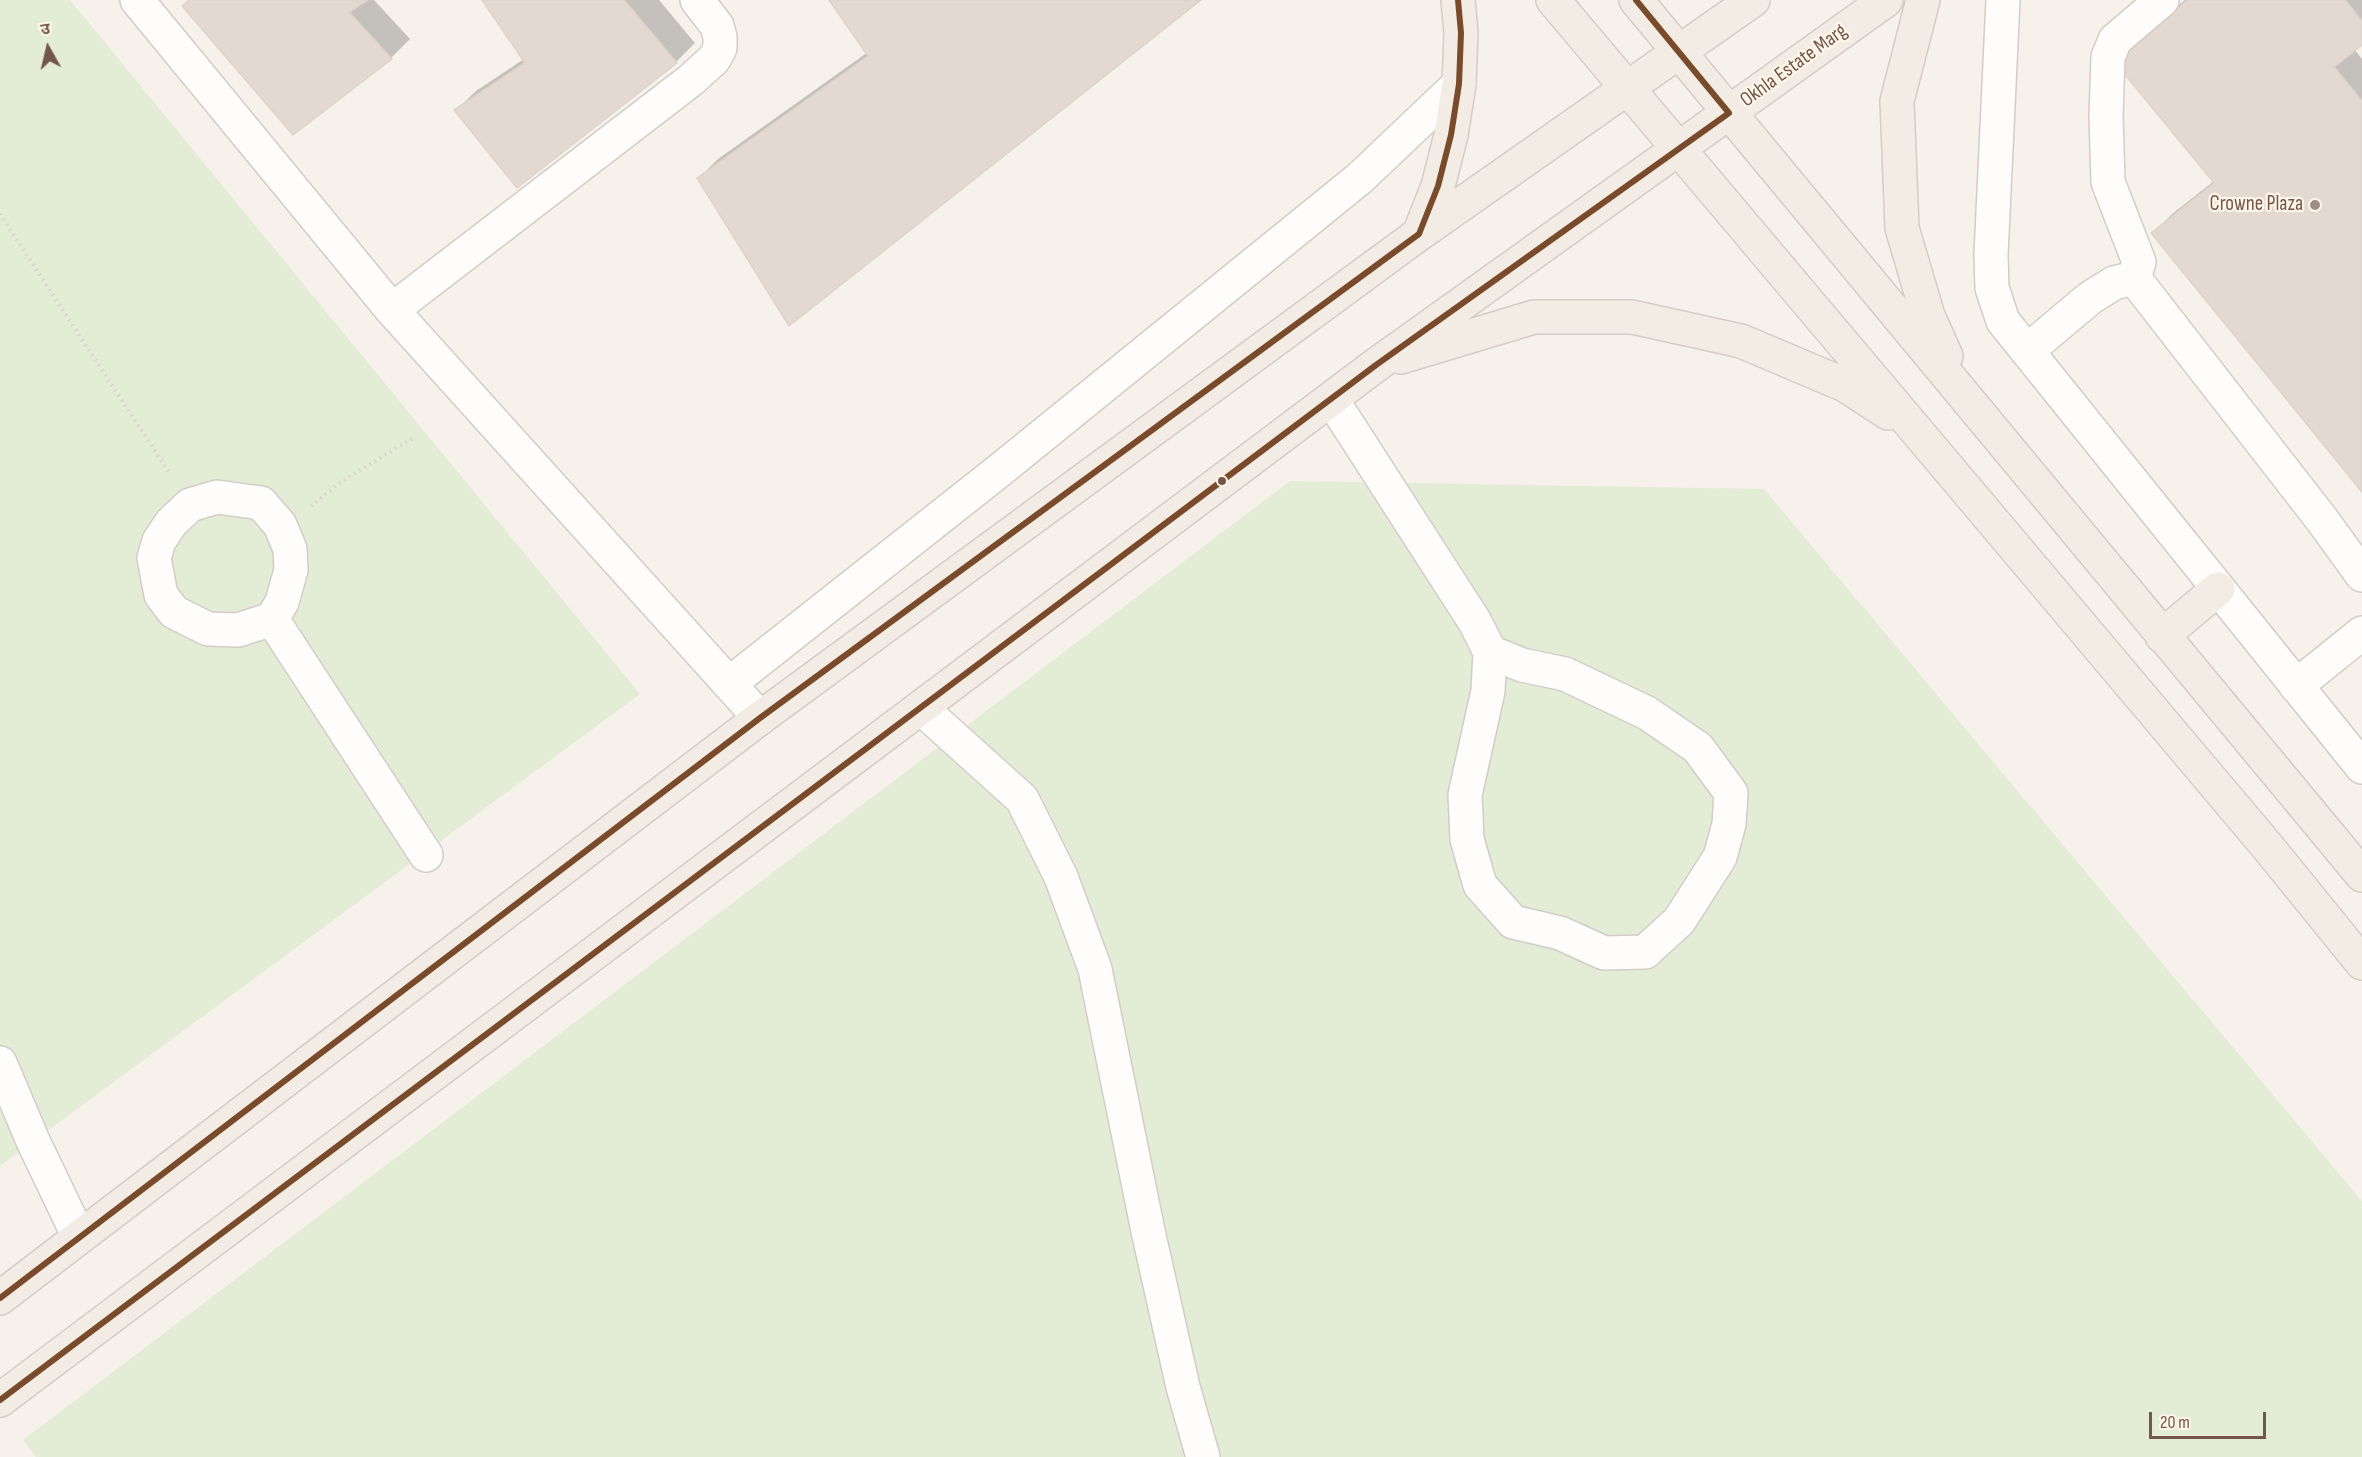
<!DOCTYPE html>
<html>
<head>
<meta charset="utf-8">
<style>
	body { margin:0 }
	#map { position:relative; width:2362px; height:1457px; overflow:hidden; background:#f6f1ea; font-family:"Sofia Sans Condensed","Noto Sans Devanagari",sans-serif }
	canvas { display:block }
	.north { position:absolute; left:18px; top:18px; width:60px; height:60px; -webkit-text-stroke:4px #fff6ea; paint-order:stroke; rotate:352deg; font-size:16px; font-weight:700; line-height:24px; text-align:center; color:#74574a }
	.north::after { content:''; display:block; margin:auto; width:21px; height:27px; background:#74574a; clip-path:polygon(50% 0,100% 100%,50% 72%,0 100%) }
	.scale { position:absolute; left:2149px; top:1412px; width:117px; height:27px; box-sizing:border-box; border:3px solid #74574a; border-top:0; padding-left:8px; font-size:18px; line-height:21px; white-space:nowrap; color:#74574a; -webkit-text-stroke:4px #fff6ea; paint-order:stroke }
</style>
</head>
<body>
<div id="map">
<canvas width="2362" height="1457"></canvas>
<div class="north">उ</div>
<div class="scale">20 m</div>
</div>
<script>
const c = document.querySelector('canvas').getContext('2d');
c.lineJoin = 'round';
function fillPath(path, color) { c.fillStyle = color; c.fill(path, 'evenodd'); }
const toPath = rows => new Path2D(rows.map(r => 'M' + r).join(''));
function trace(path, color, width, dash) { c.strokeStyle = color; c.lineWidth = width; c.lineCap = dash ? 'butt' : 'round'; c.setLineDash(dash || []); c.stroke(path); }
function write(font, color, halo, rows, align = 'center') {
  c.font = font + ' "Sofia Sans Condensed",sans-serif'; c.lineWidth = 4.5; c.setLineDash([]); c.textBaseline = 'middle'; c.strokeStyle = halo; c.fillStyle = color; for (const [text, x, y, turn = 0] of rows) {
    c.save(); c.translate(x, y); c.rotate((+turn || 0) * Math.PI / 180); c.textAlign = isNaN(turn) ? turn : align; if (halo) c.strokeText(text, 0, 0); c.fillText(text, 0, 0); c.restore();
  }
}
fillPath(toPath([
	[0,0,70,0,640,694,0,1166],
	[1290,481,1764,489,2362,1201,2362,1457,36,1457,23,1440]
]), '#e3edd5');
fillPath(toPath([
	[190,0,374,0,410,39,391,58,293,133],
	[484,0,659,0,695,43,676,62,517,186,456,110,476,91,524,59],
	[831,0,1199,0,699,178,718,159,868,52],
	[2185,0,2362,0,2362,43,2354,49,2362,59,2362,490,2153,233,2172,214,2214,181,2134,41]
]), '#0003');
const building = toPath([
	[189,0,368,0,349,12,392,59,293,135,182,6,189,0],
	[482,0,624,0,677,63,517,188,454,110,525,63,482,0],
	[829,0,1201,0,789,326,697,178,868,56,829,0],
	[2188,0,2345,0,2362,21,2362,45,2334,67,2362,101,2362,492,2151,233,2214,183,2113,60,2188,0]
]);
fillPath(building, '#e3d9d1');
trace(building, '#dfd4cc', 1.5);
const minor = toPath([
	[137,0,392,310,760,718],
	[2003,0,1991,255,1992,288,2003,321,2362,767],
	[2134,278,2323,521,2362,575],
	[2134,278,2139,262,2108,182,2106,116,2108,57,2115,40,2162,0],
	[392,310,691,80,714,59,720,48,720,37,717,26,697,0],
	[2027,351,2090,298,2114,283,2134,278],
	[1332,400,1475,622,1490,652,1488,691,1465,795,1467,839,1480,885,1513,922,1560,933,1604,953,1645,952,1679,921,1720,857,1729,824,1731,793,1698,748,1647,713,1565,674,1522,665,1490,652],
	[272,619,282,602,291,570,290,549,280,525,261,503,217,497,190,505,171,523,159,541,154,558,161,595,174,612,208,629,238,630,272,619,426,855],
	[729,684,1000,470,1360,178,1459,84],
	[2296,686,2362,633],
	[921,708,1022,799,1061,877,1095,969,1148,1231,1183,1387,1203,1457],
	[0,1063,33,1141,79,1237]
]);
const major = toPath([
	[1553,0,2267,846,2362,963],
	[1636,0,2362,875],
	[1923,0,1897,101,1902,228,1928,316,1946,356],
	[1419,234,1438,186,1451,135,1459,84,1461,33,1458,0],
	[1401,357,1534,317,1632,317,1741,341,1845,385,1888,413],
	[2162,636,2218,589],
	[0,1298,760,718,1419,234,1753,0],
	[0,1400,1376,365,1886,0]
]);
trace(minor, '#d4ccc7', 36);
trace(major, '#d5ccc6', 36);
trace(toPath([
	[0,214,170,474],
	[311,506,342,481,413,438]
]), '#dad1ce', 4, [1.5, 4.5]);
trace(minor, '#fefdfc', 33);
trace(major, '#f2ece5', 33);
trace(toPath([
	[0,1298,760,718,1419,234,1438,186,1451,135,1459,84,1461,33,1458,0],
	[0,1400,1376,365,1729,113,1636,0]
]), '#7a4b2a', 6);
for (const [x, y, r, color] of [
	[2315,205,6,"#a28d82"],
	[1222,481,5,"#74574a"]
]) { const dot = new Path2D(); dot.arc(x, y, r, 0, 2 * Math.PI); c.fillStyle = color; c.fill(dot); trace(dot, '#fff6ea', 2); }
write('21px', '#74574a', '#fff6ea', [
	["Okhla Estate Marg",1794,66,-36]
]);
write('21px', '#74574a', '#fff6ea', [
	["Crowne Plaza",2303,205]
], 'right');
</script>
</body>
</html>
